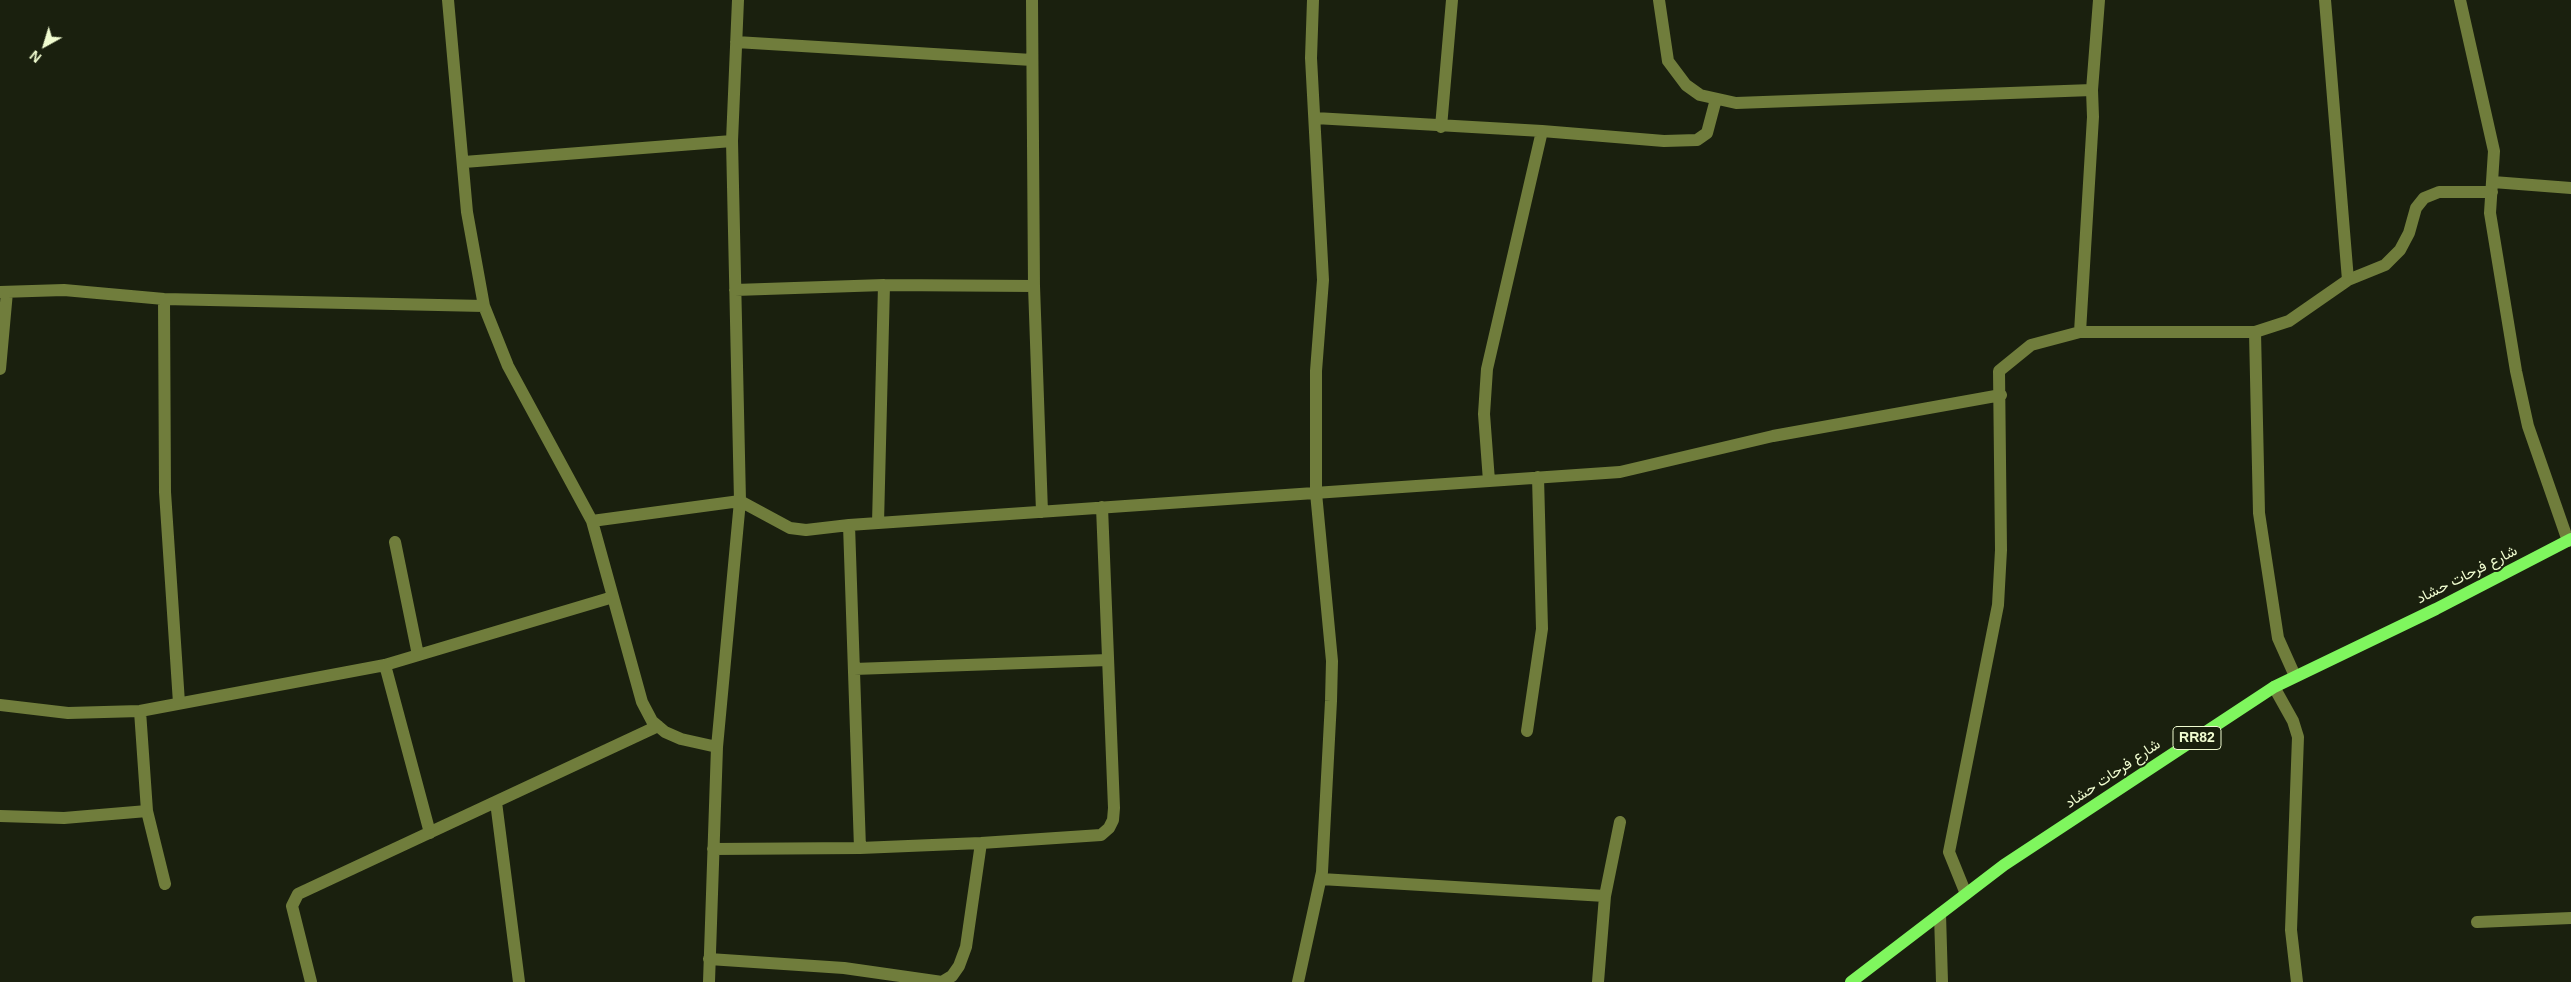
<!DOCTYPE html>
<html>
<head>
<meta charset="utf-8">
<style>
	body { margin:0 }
	#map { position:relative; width:2571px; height:982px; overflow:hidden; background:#1a200e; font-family:Arial,sans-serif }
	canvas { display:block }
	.north { position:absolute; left:20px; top:20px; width:50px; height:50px; -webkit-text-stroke:4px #1a200e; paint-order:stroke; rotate:219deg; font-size:14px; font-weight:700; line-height:20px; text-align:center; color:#f0fcd0 }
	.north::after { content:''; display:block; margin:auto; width:18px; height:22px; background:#f0fcd0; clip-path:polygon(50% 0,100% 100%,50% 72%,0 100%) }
</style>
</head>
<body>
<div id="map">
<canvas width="2571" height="982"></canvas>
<div class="north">N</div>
</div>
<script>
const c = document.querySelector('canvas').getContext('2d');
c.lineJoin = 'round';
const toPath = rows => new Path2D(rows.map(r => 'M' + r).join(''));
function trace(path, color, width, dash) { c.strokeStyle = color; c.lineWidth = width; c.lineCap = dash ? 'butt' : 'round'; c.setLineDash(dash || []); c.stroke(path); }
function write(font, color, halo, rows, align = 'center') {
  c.font = font + ' Arial,Vazirmatn,sans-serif'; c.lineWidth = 4; c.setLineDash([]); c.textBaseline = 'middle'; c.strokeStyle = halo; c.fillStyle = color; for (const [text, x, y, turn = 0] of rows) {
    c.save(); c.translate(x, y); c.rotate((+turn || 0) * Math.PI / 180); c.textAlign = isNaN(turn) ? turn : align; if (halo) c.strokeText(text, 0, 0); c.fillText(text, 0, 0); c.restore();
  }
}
trace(toPath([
	[448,0,467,212,484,306,508,366,592,521,642,702,652,721,665,732,681,739,717,747],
	[1032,0,1034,286,1042,512],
	[1659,0,1668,61,1686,85,1700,95,1736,103,2092,90],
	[2325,0,2348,280],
	[2460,0,2494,151,2490,213,2516,371,2528,426,2568,541],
	[736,42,1032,60],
	[1315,118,1542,131,1664,141,1697,140,1707,133,1716,99],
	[1441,127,1452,0],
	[464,162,732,141],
	[2493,182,2571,188],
	[735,290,884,285,1034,286],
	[0,292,64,290,164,299,484,306],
	[164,299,165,492,179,703],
	[2080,332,2093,117,2092,90,2099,0],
	[2255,332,2259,513,2278,638,2295,676],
	[0,369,7,292],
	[1489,481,1484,414,1487,369,1542,131],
	[592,521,740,501,790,528,806,530,849,525,1620,472,1773,436,2001,395],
	[878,523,884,285],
	[849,525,860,848],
	[395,542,418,655],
	[385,665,430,833],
	[854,669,1108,660],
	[2274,687,2293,721,2298,737,2291,930,2297,982],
	[0,705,68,713,140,711,385,665,613,597],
	[140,711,147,811,165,884],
	[1527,731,1542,629,1538,477],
	[496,802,519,982],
	[0,816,64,818,147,811],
	[713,849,860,848,981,843,1101,835,1109,828,1113,820,1114,808,1102,507],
	[1321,879,1605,896],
	[1966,894,1949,852,1998,605,2001,550,1999,371,2031,345,2080,332,2255,332,2289,321,2348,280,2385,265,2400,250,2409,233,2416,208,2424,198,2439,192,2492,192],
	[1940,914,1942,982],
	[2477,922,2571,918],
	[709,959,844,968,942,982,952,976,959,966,966,947,981,843],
	[311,982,292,906,298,894,658,726],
	[709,982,717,747,740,501,732,141,738,0],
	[1298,982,1322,872,1331,701,1332,661,1316,493,1316,371,1323,280,1311,58,1313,0],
	[1598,982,1605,896,1620,822]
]), '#707d3c', 12);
trace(toPath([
	[1851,982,2004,865,2274,687,2436,609,2571,539]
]), '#7ff65e', 12);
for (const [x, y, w] of [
	[2197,738,48]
]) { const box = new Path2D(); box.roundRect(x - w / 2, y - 11.5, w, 23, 4); c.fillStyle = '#1a200e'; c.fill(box); trace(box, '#f0fcd0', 1); }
write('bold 14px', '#f0fcd0', null, [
	["RR82",2197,738]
]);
write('15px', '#f0fcd0', '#1a200e', [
	["شارع فرحات حشاد",2467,575,-27],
	["شارع فرحات حشاد",2113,774,-34]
]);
</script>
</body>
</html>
